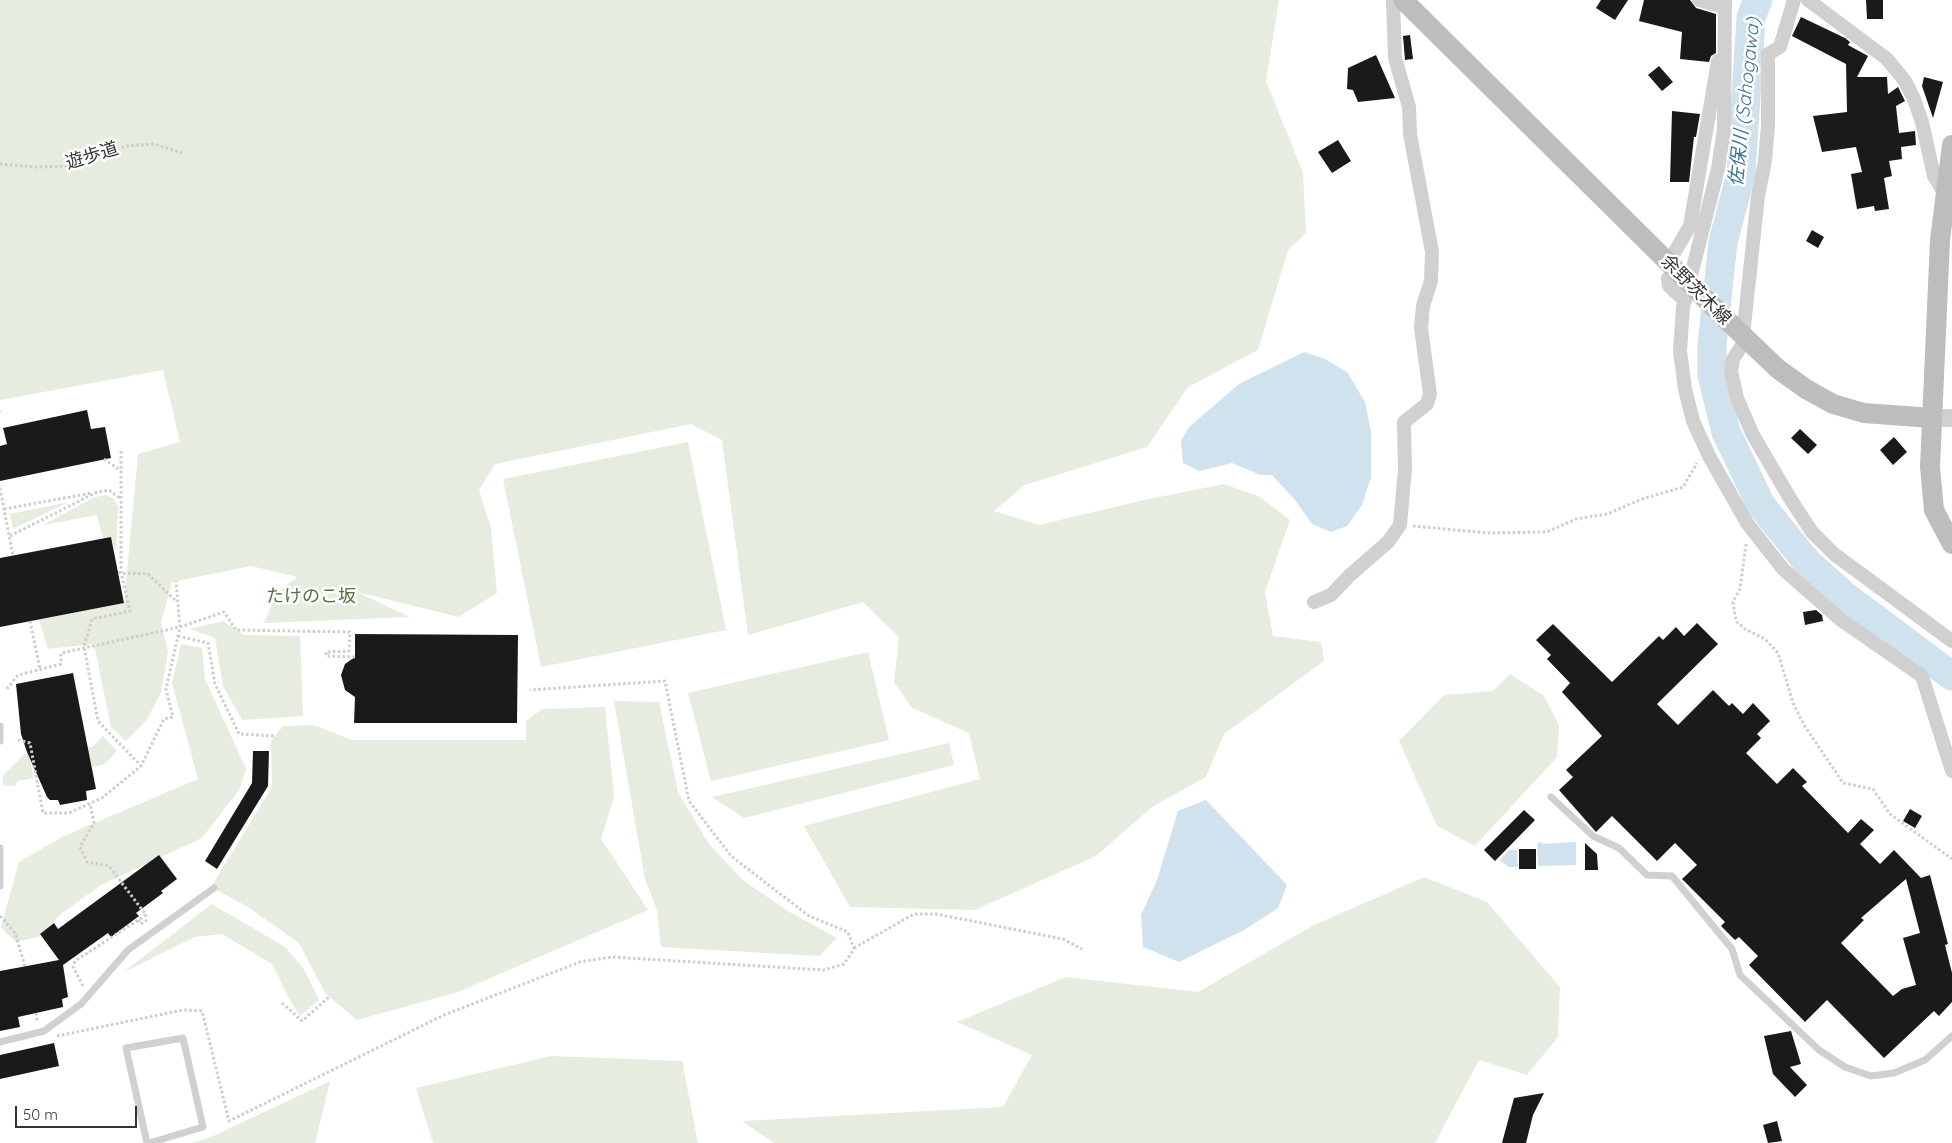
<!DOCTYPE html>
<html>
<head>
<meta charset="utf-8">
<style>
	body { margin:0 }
	#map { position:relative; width:1952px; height:1143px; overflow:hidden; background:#fff; font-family:Quicksand,sans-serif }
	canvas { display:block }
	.scale { position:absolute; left:15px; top:1106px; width:122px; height:22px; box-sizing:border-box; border:2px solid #333; border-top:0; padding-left:6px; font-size:15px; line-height:18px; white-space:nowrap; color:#333; -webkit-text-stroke:4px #fff; paint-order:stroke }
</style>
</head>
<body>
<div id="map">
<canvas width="1952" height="1143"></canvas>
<div class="scale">50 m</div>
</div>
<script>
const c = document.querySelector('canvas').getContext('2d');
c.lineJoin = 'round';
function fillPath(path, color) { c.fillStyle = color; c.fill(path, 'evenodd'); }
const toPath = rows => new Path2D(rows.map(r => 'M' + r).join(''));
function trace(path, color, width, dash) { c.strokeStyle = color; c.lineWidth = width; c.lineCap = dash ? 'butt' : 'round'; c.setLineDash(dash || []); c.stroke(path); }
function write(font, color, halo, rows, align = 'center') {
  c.font = font + ' Quicksand,"Noto Sans JP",sans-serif'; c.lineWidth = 5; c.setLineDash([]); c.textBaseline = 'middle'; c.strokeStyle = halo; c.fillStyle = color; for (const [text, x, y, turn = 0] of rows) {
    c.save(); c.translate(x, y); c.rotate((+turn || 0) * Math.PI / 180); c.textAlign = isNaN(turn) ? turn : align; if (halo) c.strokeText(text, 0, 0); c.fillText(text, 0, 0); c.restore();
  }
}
fillPath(toPath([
	[0,0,1279,0,1266,81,1303,173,1306,233,1288,250,1258,350,1188,387,1147,447,1025,485,994,511,1039,525,1144,500,1224,484,1260,497,1290,520,1265,592,1273,636,1321,642,1324,661,1224,734,1206,777,1152,807,1096,856,975,910,850,907,804,826,980,779,969,733,912,708,894,682,899,637,863,602,748,635,722,440,691,424,495,464,479,490,491,528,497,593,459,617,357,592,410,617,264,623,277,593,297,577,251,566,172,582,161,622,168,652,161,693,146,721,126,741,111,727,94,644,48,649,39,620,124,603,138,454,180,442,163,370,0,400],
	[688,442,726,630,541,667,503,479],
	[106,495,114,499,118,507,116,552,111,537,103,539,97,515,43,525,95,497],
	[69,502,13,529,10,514],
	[223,621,244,635,300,636,303,716,242,720,223,686,215,638,190,629],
	[181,644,202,648,205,679,246,769,239,790,202,838,101,885,61,914,38,937,15,942,1,927,19,862,64,836,198,779,172,683],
	[868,652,889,740,711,781,688,693],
	[1510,674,1544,696,1559,725,1557,757,1475,846,1437,826,1399,741,1444,695,1493,691],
	[614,701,659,702,678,792,709,844,744,881,788,911,837,938,819,956,661,947,657,911,645,879],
	[605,707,614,797,601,839,648,910,458,992,357,1020,325,993,299,943,248,907,211,887,272,787,271,741,283,726,313,725,352,740,526,740,526,721,542,709],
	[103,736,117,751,105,764,92,767,88,747,92,747],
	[949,743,954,765,744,818,712,797],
	[25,754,28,754,31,763,33,778,18,781,15,786,3,785,3,775],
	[1424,877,1487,902,1560,987,1558,1037,1527,1075,1479,1060,1435,1143,774,1143,742,1121,1003,1107,1032,1055,957,1022,1066,977,1198,992,1314,925],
	[212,904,285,947,304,969,319,1000,300,1016,288,997,272,964,222,934,195,937,122,973],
	[551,1056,682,1061,698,1143,433,1143,416,1088],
	[330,1081,315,1143,191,1143,211,1137]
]), '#e6ecdf');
fillPath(toPath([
	[1304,352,1325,359,1347,372,1365,402,1371,432,1371,477,1362,505,1347,526,1331,532,1312,524,1295,500,1272,475,1260,475,1232,463,1199,471,1183,463,1181,441,1189,427,1239,384],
	[1206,800,1287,885,1278,908,1244,930,1179,962,1143,947,1141,915,1157,880,1178,811],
	[1542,842,1542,844,1576,842,1576,865,1538,866,1537,843],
	[1509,850,1517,850,1518,867,1509,867,1500,860]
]), '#cfe2ee');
trace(toPath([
	[1758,0,1751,17,1741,174,1723,242,1712,345,1712,375,1726,432,1761,505,1807,562,1846,597,1952,676]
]), '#cfe2ee', 29);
fillPath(toPath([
	[1601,0,1628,0,1615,20,1596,8],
	[1644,0,1690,0,1696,8,1716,14,1716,53,1711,56,1709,62,1680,59,1682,32,1639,21],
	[1866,0,1883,0,1883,19,1867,19],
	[1801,17,1845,38,1850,42,1848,45,1868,56,1857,77,1887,77,1888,94,1898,87,1905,101,1896,106,1899,133,1915,131,1916,145,1901,147,1902,159,1889,161,1892,176,1884,178,1889,209,1875,211,1874,206,1857,209,1851,174,1862,172,1856,147,1822,152,1813,116,1847,112,1846,64,1792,36],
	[1410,35,1413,59,1405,60,1403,36],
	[1376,55,1395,98,1358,102,1353,90,1347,89,1348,68],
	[1659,66,1673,82,1662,91,1648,75],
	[1924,77,1943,82,1933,118,1922,86],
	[1672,111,1700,114,1696,137,1694,137,1689,182,1670,182],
	[1338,140,1351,161,1332,173,1318,152],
	[1812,230,1824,237,1818,248,1806,241],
	[87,410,91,429,105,427,111,458,0,481,0,446,7,444,3,428],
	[1800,429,1817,445,1808,454,1791,438],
	[1894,437,1907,452,1893,465,1880,450],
	[111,537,124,603,0,627,0,558],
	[1816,610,1822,615,1823,621,1805,625,1803,612],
	[1697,623,1718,644,1657,704,1678,725,1713,690,1729,706,1732,703,1743,714,1753,703,1770,721,1757,734,1761,738,1746,753,1777,784,1793,768,1807,782,1802,786,1848,833,1861,819,1874,830,1860,844,1880,864,1894,850,1921,878,1930,875,1948,944,1945,945,1952,973,1952,1002,1939,1016,1934,1011,1884,1058,1827,1000,1805,1022,1749,965,1758,956,1739,937,1735,940,1721,926,1725,922,1682,879,1697,865,1675,843,1657,861,1612,816,1596,832,1559,790,1573,777,1566,770,1602,736,1562,692,1570,683,1547,659,1551,655,1536,640,1553,624,1612,682,1659,636,1663,640,1676,627,1684,636],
	[1906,879,1920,933,1903,938,1916,985,1902,989,1893,996,1841,943,1864,920,1861,918],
	[355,634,518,635,517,723,354,723,355,697,345,690,341,675,345,664,355,657],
	[73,673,96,789,86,791,87,800,60,805,58,800,50,800,47,797,27,752,21,734,16,684],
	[253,751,269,751,268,786,217,869,205,861,252,783],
	[1910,809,1922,816,1915,828,1903,821],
	[1524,810,1535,820,1495,861,1484,850],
	[1585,843,1597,854,1598,870,1585,870],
	[1519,849,1536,849,1536,869,1519,869],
	[159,855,177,879,161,891,163,893,136,913,139,916,111,937,108,933,63,965,68,997,62,999,63,1007,18,1017,20,1027,0,1031,0,971,59,960,40,934,54,923,58,929],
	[1791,1031,1801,1064,1790,1067,1807,1085,1795,1097,1773,1074,1764,1036],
	[54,1043,59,1066,0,1079,0,1055],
	[1544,1093,1533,1115,1526,1143,1502,1143,1514,1098],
	[1777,1121,1782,1141,1768,1143,1763,1125]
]), '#1a1a1a');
trace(toPath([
	[0,164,35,167,71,166,126,146,154,144,182,153],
	[0,411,0,412],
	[121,451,121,572,130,611,92,619,84,647,98,721,141,766],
	[104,459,121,471],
	[0,488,13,556],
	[4,509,92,493],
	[1413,526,1488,533,1547,532,1576,519,1607,514,1642,499,1683,487,1697,463],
	[10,536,97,492,109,490,121,499],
	[1746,544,1740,589,1733,602,1736,621,1745,629,1765,639,1778,653,1793,703,1804,725,1843,783,1873,789,1890,814,1952,859],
	[118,573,148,574,177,602],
	[30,621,40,669],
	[178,636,208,643,215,684,239,734,274,736],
	[7,689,18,675,61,664,61,653,180,627,176,581],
	[18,740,30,743,43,813,69,813,102,798,141,766,164,719,173,717,166,689,180,627,224,612,236,630,350,632,349,651,326,652,326,656,355,657],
	[0,916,15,933,25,966],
	[138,920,141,924,147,920],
	[854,948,914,914,936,914,1063,939,1082,949],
	[83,986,73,967,75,961,146,915,109,866,87,862,80,847,94,823,90,803],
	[282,1003,302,1021,329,997],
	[36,1013,37,1022],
	[57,1036,183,1010,202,1011,229,1121,444,1015,580,962,612,957,824,970,844,964,854,949,848,932,809,916,731,856,689,801,665,681,530,690]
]), '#cdcdcd', 3, [2.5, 2.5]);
trace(toPath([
	[0,726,0,741],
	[1551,797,1593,836,1619,848,1647,875,1672,876,1732,949,1740,975,1819,1050,1845,1067,1871,1076,1894,1073,1925,1060,1952,1036],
	[0,848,0,886],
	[0,1042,44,1031,81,1004,128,950,214,888],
	[147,1143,126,1048,183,1038,203,1127,149,1143]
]), '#d0d0d0', 7);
trace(toPath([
	[1699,0,1724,7],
	[1725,0,1724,129,1718,169,1683,307,1680,351,1685,389,1693,421,1709,456,1747,523,1783,569,1841,620,1922,676,1952,771],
	[1808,0,1887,59,1905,81,1914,99,1922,122,1934,176,1945,194],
	[1674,253,1690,226,1718,61],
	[1668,278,1669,286,1685,301],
	[1743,336,1758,196,1765,161,1768,125,1768,54,1780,47,1794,0],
	[1746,339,1733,359,1731,371,1737,398,1753,435,1791,500,1812,532,1834,554,1952,641],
	[1314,602,1331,595,1349,576,1388,542,1400,525,1405,469,1404,422,1427,404,1430,394,1421,328,1423,306,1431,281,1432,252,1410,134,1409,107,1395,58,1393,0]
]), '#d0d0d0', 14);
trace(toPath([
	[1932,418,1952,418]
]), '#d0d0d0', 18);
trace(toPath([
	[1403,0,1688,282],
	[1952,145,1940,240,1930,467,1934,510,1952,544],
	[1731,324,1778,369,1806,389,1833,404,1864,413,1932,418]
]), '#bdbdbd', 20);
trace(toPath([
	[1688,282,1731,324]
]), '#bdbdbd', 20);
write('18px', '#333', '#fff', [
	["遊歩道",92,156,-17],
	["余野茨木線",1696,290,45]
]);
write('18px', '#56703f', '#fff', [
	["たけのこ坂",311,597]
]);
write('italic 19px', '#3f7597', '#fff', [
	["佐保川 (Sahogawa)",1745,102,-84]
]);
</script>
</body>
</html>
